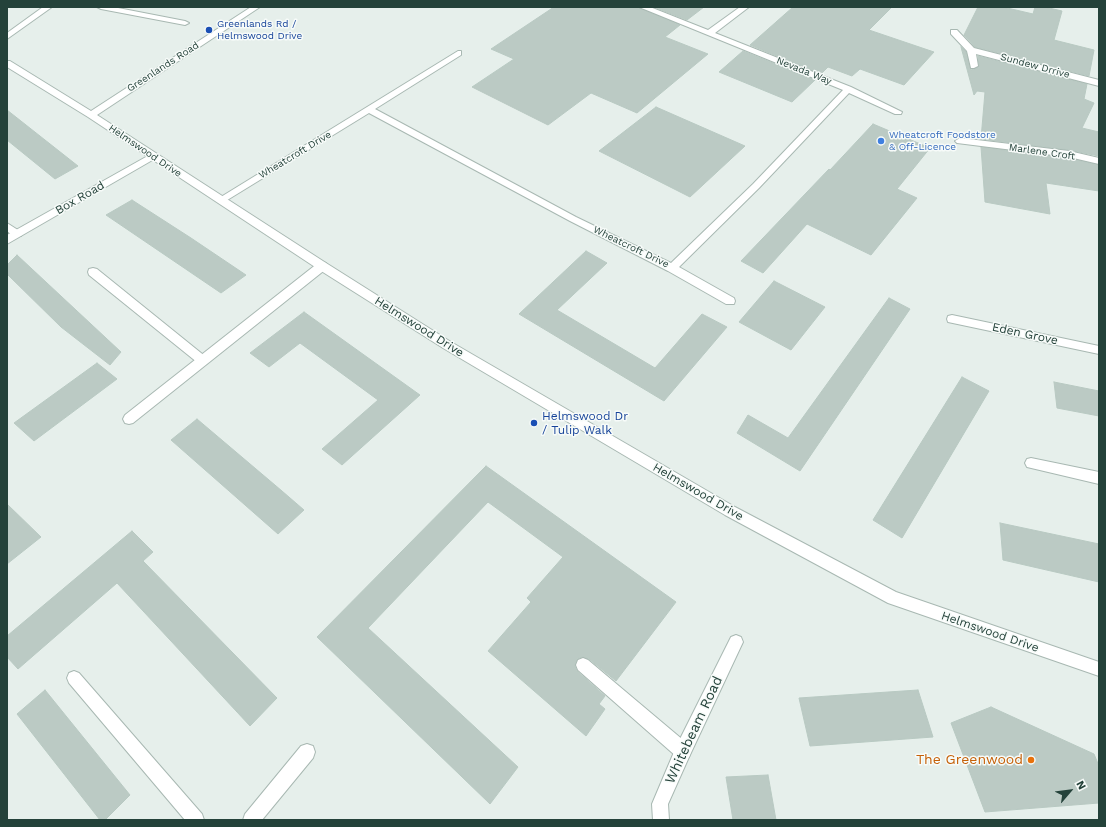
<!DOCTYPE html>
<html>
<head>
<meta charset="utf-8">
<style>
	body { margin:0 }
	#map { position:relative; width:1106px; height:827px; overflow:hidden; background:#e6efeb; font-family:"Work Sans",sans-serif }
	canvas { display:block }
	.frame { position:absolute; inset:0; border:8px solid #24423a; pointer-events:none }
	.north { position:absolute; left:1050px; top:771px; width:40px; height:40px; -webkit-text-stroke:3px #f7fbf9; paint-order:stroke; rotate:62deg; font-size:11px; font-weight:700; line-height:16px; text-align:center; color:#24423a }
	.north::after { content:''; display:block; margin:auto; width:14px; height:18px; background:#24423a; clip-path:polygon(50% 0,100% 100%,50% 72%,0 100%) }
</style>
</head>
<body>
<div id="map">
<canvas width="1106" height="827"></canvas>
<div class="frame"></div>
<div class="north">N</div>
</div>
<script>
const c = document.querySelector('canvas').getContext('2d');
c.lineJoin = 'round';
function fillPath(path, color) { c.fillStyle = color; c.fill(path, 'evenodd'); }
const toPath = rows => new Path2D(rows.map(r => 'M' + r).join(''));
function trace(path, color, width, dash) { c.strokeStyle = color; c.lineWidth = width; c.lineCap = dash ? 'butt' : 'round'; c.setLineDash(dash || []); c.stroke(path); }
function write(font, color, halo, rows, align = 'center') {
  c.font = font + ' "Work Sans",sans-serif'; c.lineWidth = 3; c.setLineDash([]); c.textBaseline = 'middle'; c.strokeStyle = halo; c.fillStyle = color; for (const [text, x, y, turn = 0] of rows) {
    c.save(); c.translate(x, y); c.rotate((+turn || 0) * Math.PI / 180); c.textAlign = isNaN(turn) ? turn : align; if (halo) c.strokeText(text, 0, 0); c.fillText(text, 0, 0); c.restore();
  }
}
const building = toPath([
	[554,7,638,7,680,25,665,37,708,54,637,113,591,93,548,125,472,87,514,59,491,49,554,7],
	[654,7,704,7,687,20,654,7],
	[793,7,892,7,869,30,934,52,904,85,860,69,852,76,828,67,821,74,750,45,793,7],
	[978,7,1003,7,1033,14,1035,7,1045,7,1062,11,1054,40,1094,50,1089,76,975,47,964,35,978,7],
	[961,47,966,52,971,70,979,67,978,56,1087,84,1084,99,1094,103,1082,128,1099,132,1099,156,1069,150,981,139,985,92,977,91,974,95,961,47],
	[743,51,815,80,792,102,719,72,743,51],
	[656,107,745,146,690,197,599,151,656,107],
	[7,110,78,166,55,179,7,140,7,110],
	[873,124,930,148,897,189,917,198,871,255,807,224,763,273,741,261,829,169,830,170,873,124],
	[981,147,1069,158,1099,165,1099,191,1046,183,1050,214,985,202,981,147],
	[132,200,191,238,246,275,221,293,106,215,132,200],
	[586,251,607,263,557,310,655,368,702,314,727,327,664,401,519,314,586,251],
	[17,255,121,352,110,365,61,327,7,274,7,265,17,255],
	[774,281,825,307,791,350,739,322,774,281],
	[889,298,910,309,800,471,737,433,748,415,788,438,889,298],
	[304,312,420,395,342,465,322,449,378,400,300,343,269,367,250,353,304,312],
	[97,363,117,379,34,441,14,423,97,363],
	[962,377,989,391,902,538,873,520,962,377],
	[1054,382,1099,391,1099,416,1057,408,1054,382],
	[197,419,282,491,304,510,278,534,171,440,197,419],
	[486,466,676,602,616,681,589,659,582,657,577,659,575,666,577,671,605,696,599,704,605,709,586,736,488,651,531,602,527,598,563,557,488,502,368,628,518,767,490,804,317,637,486,466],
	[7,504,41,537,7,564,7,504],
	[1000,523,1099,544,1099,582,1003,560,1000,523],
	[132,531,153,552,143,561,277,698,250,726,117,583,18,669,7,657,7,636,132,531],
	[45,690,130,795,105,820,100,820,17,714,45,690],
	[918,690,933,737,810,746,799,698,918,690],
	[991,707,1094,754,1099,766,1099,803,985,812,951,723,991,707],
	[768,775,776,820,733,820,726,777,768,775]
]);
fillPath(building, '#bbcac4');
trace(building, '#b8c9c2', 1);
const service = toPath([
	[97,7,113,7,185,21,189,23,185,25,101,9,97,7],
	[7,223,21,232,22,234,21,236,13,236,7,231,7,223],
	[93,268,97,269,206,357,208,360,206,363,202,364,198,363,89,275,88,272,89,269,93,268],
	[1031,458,1099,472,1099,484,1027,467,1025,463,1027,459,1031,458],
	[583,658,588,660,689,745,691,751,689,757,683,759,677,757,578,670,576,665,578,660,583,658],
	[74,671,79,673,202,814,204,820,185,820,69,683,67,678,69,673,74,671]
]);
const minor = toPath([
	[43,7,52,7,7,39,7,33,43,7],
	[639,7,650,7,708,30,740,7,749,7,715,33,851,87,902,112,901,114,895,114,849,93,759,188,679,267,734,298,735,301,734,304,726,304,668,271,570,221,369,113,224,202,221,203,216,200,458,51,461,51,461,55,375,109,576,217,671,263,753,184,843,90,639,7],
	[951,30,957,30,974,48,1099,80,1099,86,976,54,978,66,974,68,971,68,967,51,951,34,951,30],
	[960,138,1069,151,1099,158,1099,164,1069,157,957,143,955,141,960,138],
	[153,153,158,156,156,158,7,244,7,235,153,153],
	[322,262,326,263,327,266,326,269,133,423,129,424,125,423,123,419,125,415,318,263,322,262],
	[952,315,1099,346,1099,354,948,322,947,319,948,316,952,315],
	[736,635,741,637,743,642,689,757,668,804,669,820,653,820,652,804,677,745,731,637,736,635],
	[307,744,313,746,315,752,313,758,262,820,243,820,245,814,301,746,307,744]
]);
const tertiary = toPath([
	[251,7,260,7,97,115,326,263,451,342,735,507,896,592,1099,662,1099,676,888,603,725,515,443,348,318,269,88,117,7,67,7,61,10,61,91,111,251,7]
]);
trace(service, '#a8b8b2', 2);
trace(minor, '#a8b8b2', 2);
trace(tertiary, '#a8b8b2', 2);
fillPath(service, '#fff');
fillPath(minor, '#fff');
fillPath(tertiary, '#fff');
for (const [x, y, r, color] of [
	[209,30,4,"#1a4fb4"],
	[881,141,4,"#3f7fe0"],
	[534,423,4,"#1a4fb4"],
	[1031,760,4,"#e8710a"]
]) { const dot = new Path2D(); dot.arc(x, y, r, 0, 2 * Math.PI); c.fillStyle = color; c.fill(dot); trace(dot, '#f7fbf9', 1.5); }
write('10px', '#164399', '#f7fbf9', [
	["Greenlands Rd /",217,24],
	["Helmswood Drive",217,36]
], 'left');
write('10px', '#24423a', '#f7fbf9', [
	["Sundew Drrive",1035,66,15],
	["Greenlands Road",163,67,-33],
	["Nevada Way",804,71,22],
	["Helmswood Drive",145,151,34],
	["Marlene Croft",1042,152,8],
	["Wheatcroft Drive",295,155,-31],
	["Wheatcroft Drive",631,247,26]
]);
write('10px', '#366cbe', '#f7fbf9', [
	["Wheatcroft Foodstore",889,135],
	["& Off-Licence",889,147]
], 'left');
write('12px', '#24423a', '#f7fbf9', [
	["Box Road",80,198,-30],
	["Helmswood Drive",419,327,32],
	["Eden Grove",1025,334,12],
	["Helmswood Drive",698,492,30],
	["Helmswood Drive",990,632,19]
]);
write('12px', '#164399', '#f7fbf9', [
	["Helmswood Dr",542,416],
	["/ Tulip Walk",542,430]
], 'left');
write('14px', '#24423a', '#f7fbf9', [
	["Whitebeam Road",694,730,-65]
]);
write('14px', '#c56008', '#f7fbf9', [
	["The Greenwood",1023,760]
], 'right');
</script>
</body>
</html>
